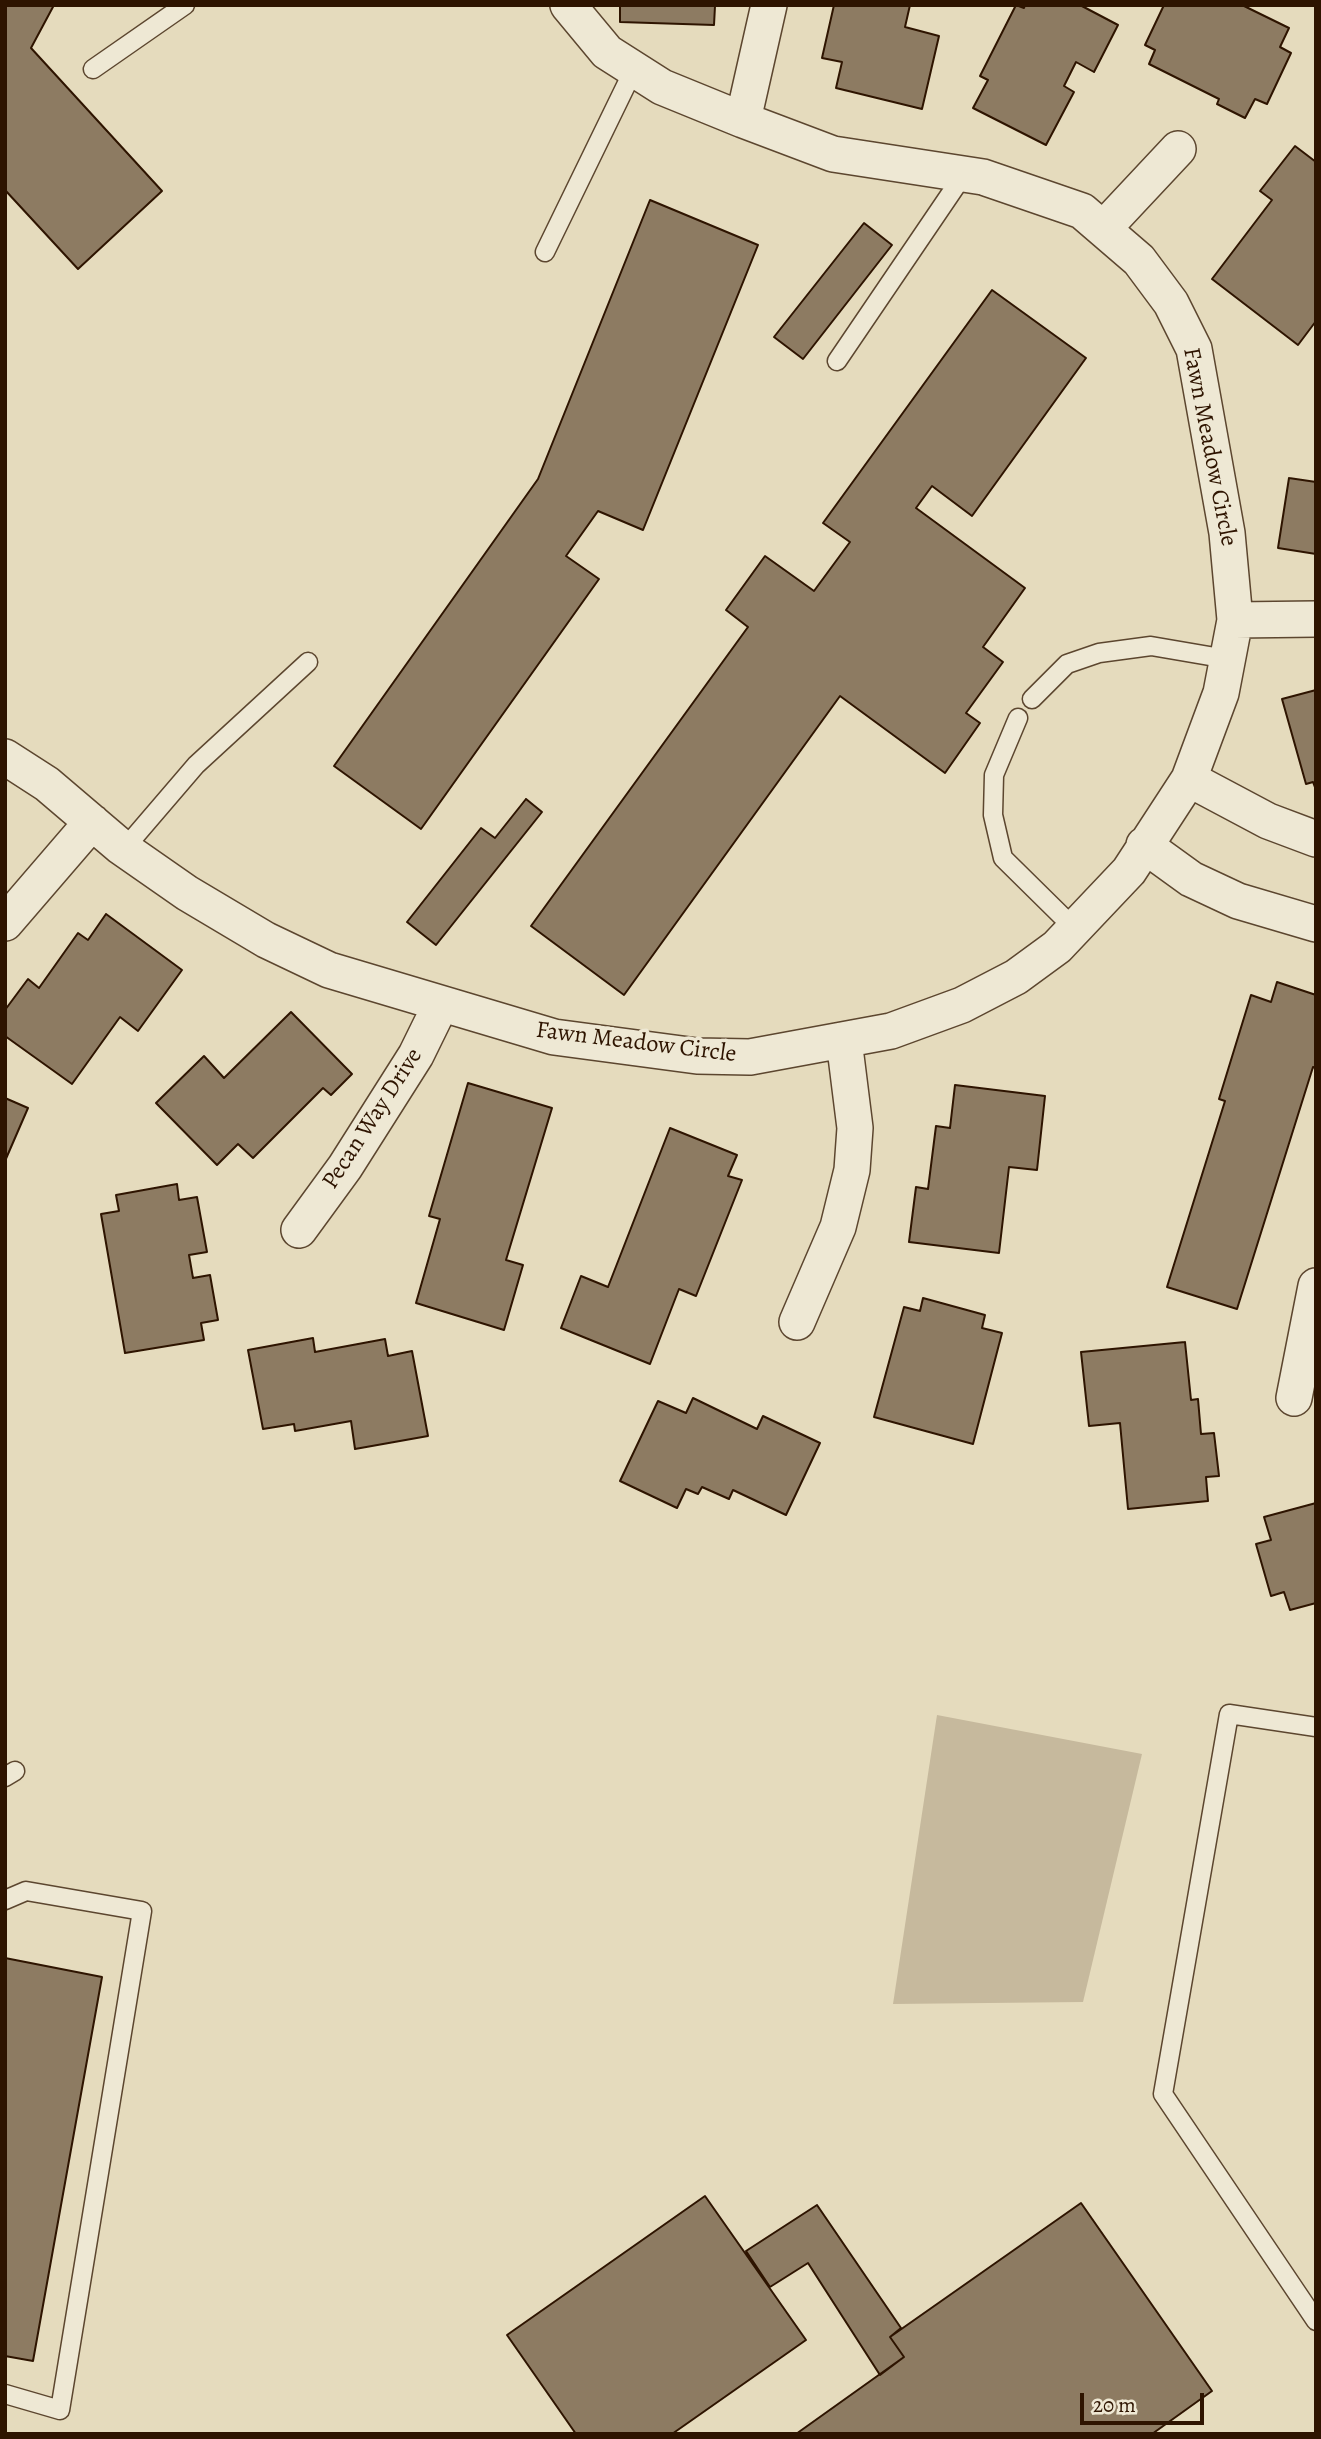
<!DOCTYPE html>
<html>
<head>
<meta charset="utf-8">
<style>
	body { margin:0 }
	#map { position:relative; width:1321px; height:2439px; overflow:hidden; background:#e5dbbd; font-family:Alegreya,serif }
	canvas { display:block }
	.frame { position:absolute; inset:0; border:7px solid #2e1400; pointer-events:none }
	.scale { position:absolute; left:1080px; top:2393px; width:124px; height:32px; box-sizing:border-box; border:4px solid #2e1400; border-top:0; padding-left:9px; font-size:21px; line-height:24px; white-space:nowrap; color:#2e1400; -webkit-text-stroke:5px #eee8d4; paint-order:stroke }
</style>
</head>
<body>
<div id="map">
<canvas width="1321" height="2439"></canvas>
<div class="frame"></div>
<div class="scale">20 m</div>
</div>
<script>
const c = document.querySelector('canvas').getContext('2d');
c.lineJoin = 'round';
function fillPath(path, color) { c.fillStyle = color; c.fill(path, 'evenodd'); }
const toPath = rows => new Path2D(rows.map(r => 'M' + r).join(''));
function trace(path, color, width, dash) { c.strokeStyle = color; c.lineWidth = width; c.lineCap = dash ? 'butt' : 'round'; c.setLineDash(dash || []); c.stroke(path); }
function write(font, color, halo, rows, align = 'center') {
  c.font = font + ' Alegreya,serif'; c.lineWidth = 7; c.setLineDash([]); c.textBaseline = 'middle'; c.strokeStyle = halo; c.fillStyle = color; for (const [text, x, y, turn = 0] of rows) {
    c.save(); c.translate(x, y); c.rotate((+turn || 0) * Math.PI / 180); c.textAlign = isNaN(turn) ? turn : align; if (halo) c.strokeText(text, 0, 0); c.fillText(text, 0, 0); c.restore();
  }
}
fillPath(toPath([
	[937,1715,1142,1754,1083,2002,893,2004]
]), '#c6b99d');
const building = toPath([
	[5,5,54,5,31,48,162,191,78,269,5,190,5,5],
	[620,5,724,5,715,6,714,25,620,22,620,5],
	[834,5,910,5,905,27,939,36,922,109,836,88,842,62,822,58,834,5],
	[1016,5,1024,8,1025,5,1080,5,1118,25,1094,72,1076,62,1064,86,1074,92,1046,145,973,108,988,80,980,76,1016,5],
	[1164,5,1242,5,1289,28,1280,47,1291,53,1267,104,1255,99,1245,118,1217,104,1219,99,1149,64,1155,50,1145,45,1164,5],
	[1295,146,1316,162,1316,321,1298,345,1212,279,1272,200,1260,191,1295,146],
	[650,200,758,245,643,530,598,511,566,556,599,579,421,829,334,766,538,479,650,200],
	[864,223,892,245,803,359,774,337,864,223],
	[992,290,1086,358,972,516,932,486,916,508,1025,588,983,647,1003,662,966,713,980,723,945,773,840,696,624,995,531,926,748,627,726,610,765,556,814,591,850,542,823,523,992,290],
	[1289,478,1316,482,1316,554,1278,548,1289,478],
	[1316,690,1316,790,1313,782,1306,784,1282,699,1316,690],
	[526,799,542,812,436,945,407,922,481,828,495,838,526,799],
	[106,914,182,970,138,1031,120,1017,72,1084,5,1036,5,1010,28,979,39,988,78,933,88,940,106,914],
	[1277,982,1316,995,1316,1068,1313,1067,1237,1309,1167,1287,1225,1101,1219,1099,1251,995,1271,1002,1277,982],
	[291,1012,352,1074,331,1095,323,1088,253,1158,238,1144,217,1165,156,1103,204,1056,224,1078,291,1012],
	[468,1083,552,1108,506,1260,523,1265,504,1330,416,1303,440,1219,429,1216,468,1083],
	[955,1085,1045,1096,1037,1170,1009,1167,999,1253,909,1242,916,1187,928,1189,936,1126,950,1128,955,1085],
	[5,1098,28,1108,5,1161,5,1098],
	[670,1128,737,1155,728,1176,742,1180,696,1296,679,1289,650,1364,561,1328,581,1276,608,1287,670,1128],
	[177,1184,179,1200,197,1197,207,1252,189,1255,193,1278,210,1275,218,1320,201,1323,204,1340,125,1353,101,1214,119,1211,116,1195,177,1184],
	[923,1298,985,1315,982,1328,1002,1333,973,1444,874,1417,904,1307,920,1311,923,1298],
	[313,1338,315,1352,385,1339,388,1356,412,1351,428,1436,355,1449,351,1421,295,1431,294,1424,263,1429,248,1350,313,1338],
	[1185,1342,1191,1400,1198,1399,1201,1434,1214,1433,1219,1476,1206,1477,1208,1501,1128,1509,1120,1423,1089,1426,1081,1352,1185,1342],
	[693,1398,757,1429,763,1416,820,1443,786,1515,733,1490,729,1499,702,1487,698,1494,686,1489,677,1508,620,1481,658,1401,686,1413,693,1398],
	[1316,1503,1316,1603,1290,1610,1284,1592,1271,1596,1256,1544,1271,1540,1264,1517,1316,1503],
	[5,1958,102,1977,33,2361,5,2356,5,1958],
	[705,2196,806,2340,672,2434,576,2434,507,2335,705,2196],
	[1081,2203,1212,2391,1152,2434,796,2434,904,2357,890,2337,1081,2203],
	[817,2205,901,2328,890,2337,904,2357,880,2375,808,2263,770,2287,746,2251,817,2205]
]);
fillPath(building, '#8d7b62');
trace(building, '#2e1400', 2);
const lane = toPath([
	[93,69,185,5],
	[545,252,634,69],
	[837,361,964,174],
	[1032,699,1067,664,1099,653,1151,646,1227,659],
	[1018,718,994,775,993,815,1003,858,1074,928],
	[124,849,196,765,308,662],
	[1316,1727,1229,1714,1163,2094,1316,2321],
	[5,1777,15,1771],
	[5,1900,26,1891,142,1911,60,2410,5,2394]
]);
const street = toPath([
	[743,120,769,5],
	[1104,228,1178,149],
	[1235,620,1316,619],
	[5,757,47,784,121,847,187,893,266,940,329,970,554,1037,697,1056,750,1057,891,1031,962,1005,1016,977,1057,947,1129,871,1189,779,1221,693,1235,620,1227,533,1194,349,1171,303,1139,260,1082,211,983,177,833,154,743,120,662,87,607,52,568,5],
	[1189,779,1268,821,1316,839],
	[1144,845,1191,879,1238,901,1316,924],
	[5,923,92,822],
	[299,1230,345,1167,416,1055,441,1004],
	[797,1322,838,1227,852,1170,855,1128,844,1040],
	[1294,1398,1316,1286]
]);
trace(lane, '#5c462f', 21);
trace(street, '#5c462f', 38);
trace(lane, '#eee8d4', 18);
trace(street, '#eee8d4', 35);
write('24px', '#2e1400', '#eee8d4', [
	["Fawn Meadow Circle",1209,447,79],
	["Fawn Meadow Circle",636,1043,7],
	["Pecan Way Drive",373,1119,-57]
]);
</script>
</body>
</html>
